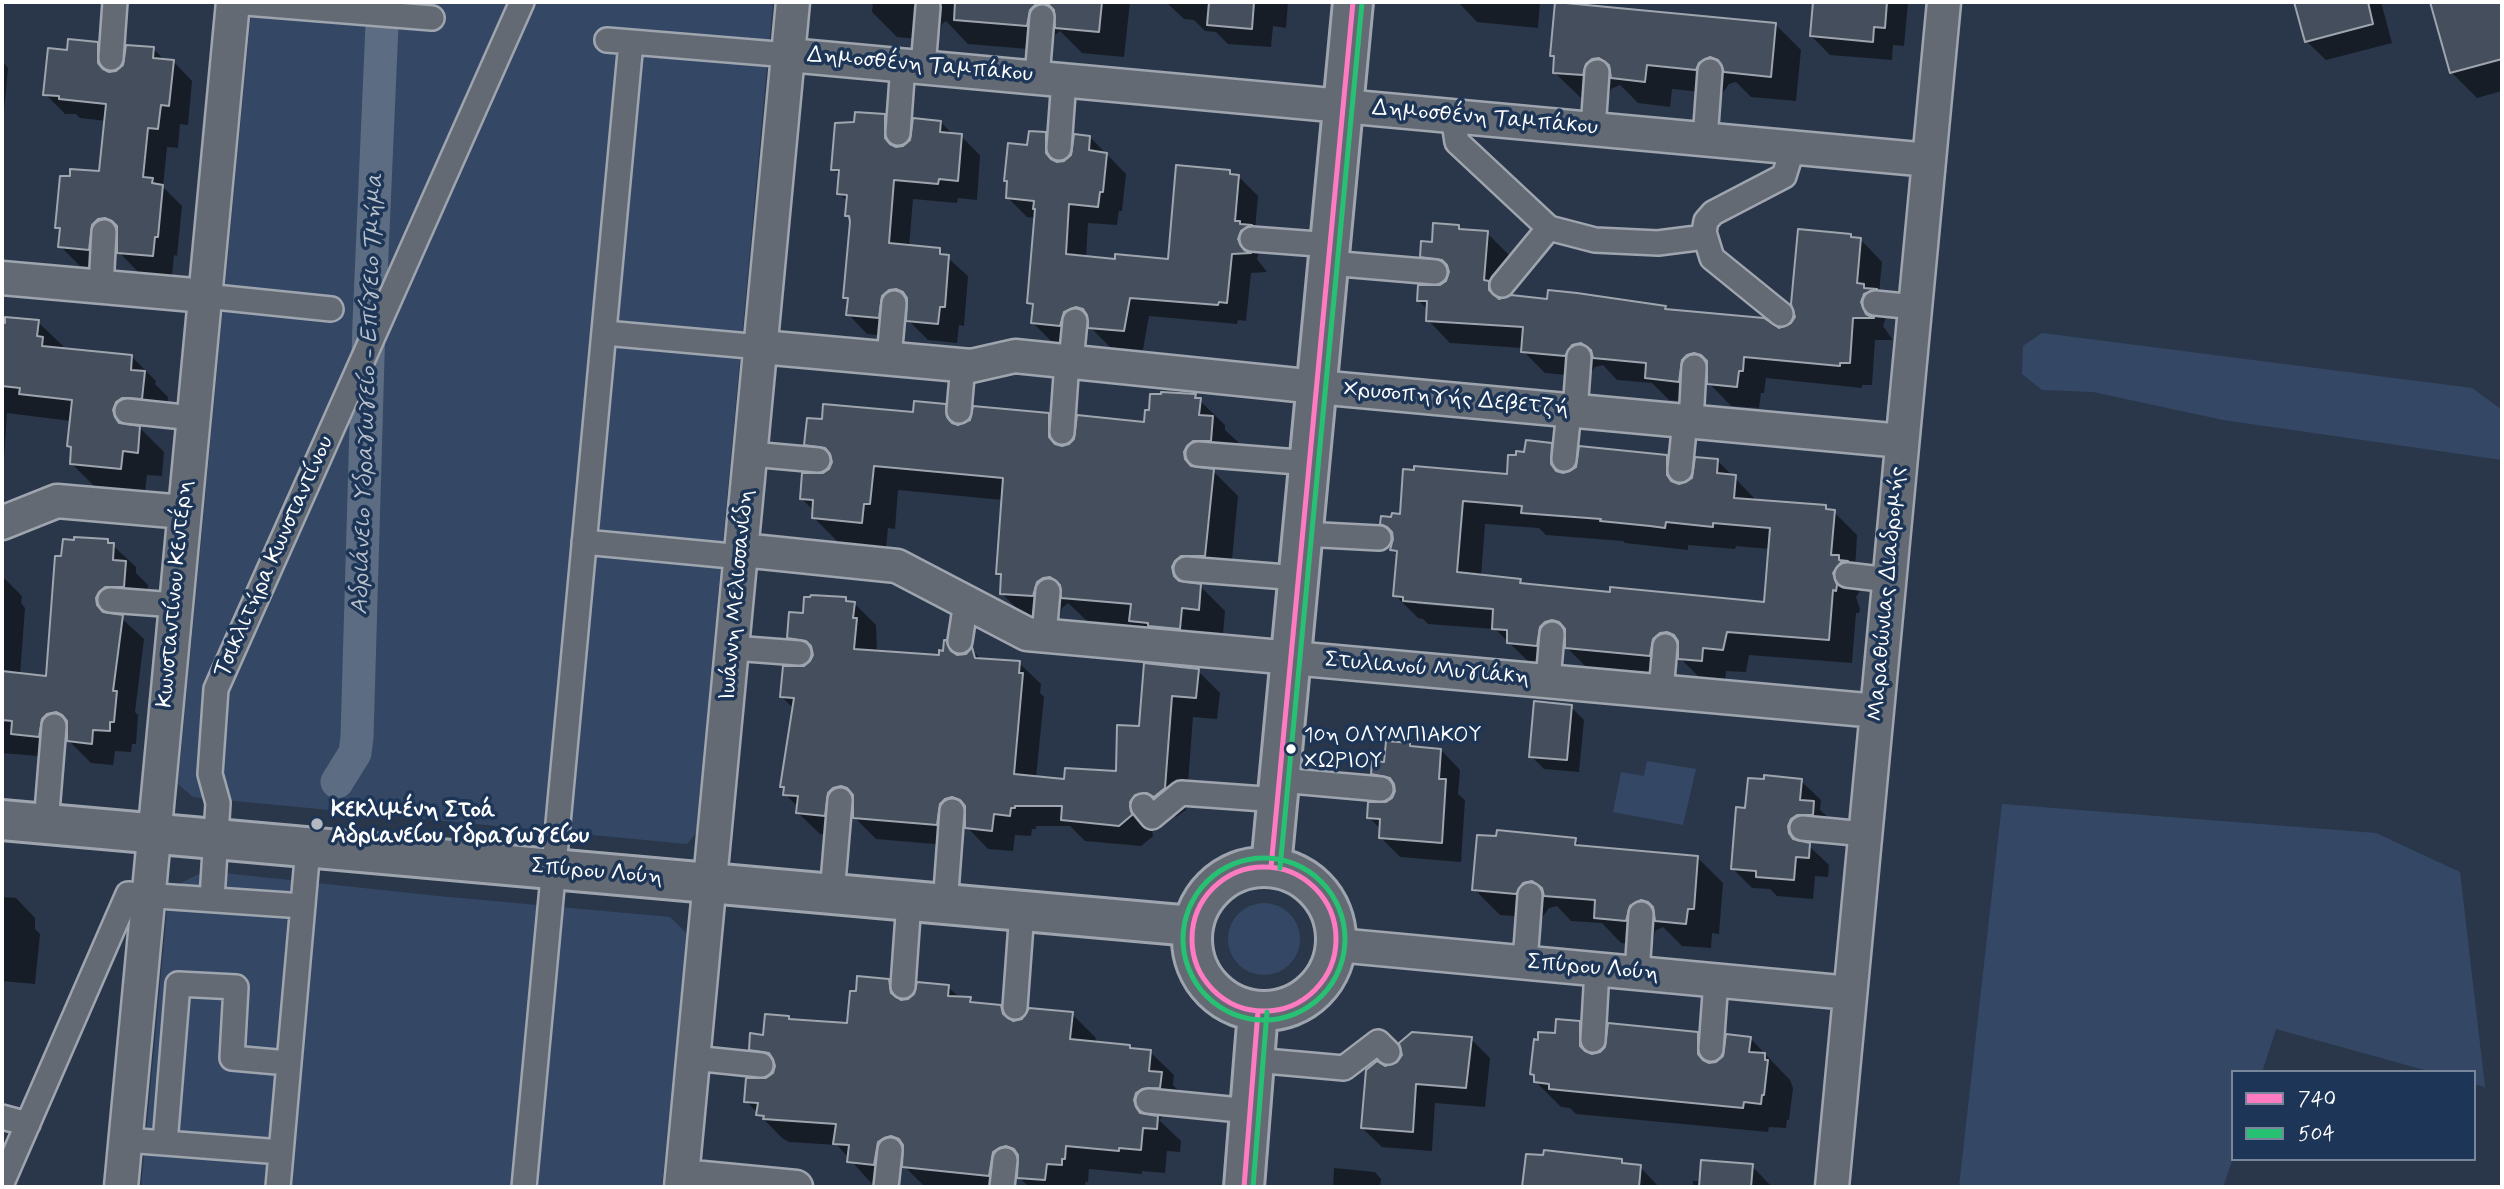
<!DOCTYPE html>
<html>
<head>
<meta charset="utf-8">
<style>
	body { margin:0 }
	#map { position:relative; width:2504px; height:1189px; overflow:hidden; background:#2a374a; font-family:Mynerve,sans-serif }
	canvas { display:block }
	.frame { position:absolute; inset:0; border:4px solid #fff; pointer-events:none }
	.legend { position:absolute; left:2231px; top:1070px; width:245px; height:91px; box-sizing:border-box; background:#1d3557; border:2px solid #77869a; margin:0; padding:9px 12px; list-style:none; font-size:21px; color:#fff }
	.legend li { display:flex; align-items:center; gap:14px; height:35px }
	.legend b { width:35px; border:2px solid #77869a }
</style>
</head>
<body>
<div id="map">
<canvas width="2504" height="1189"></canvas>
<div class="frame"></div>
<ul class="legend">
<li><b style="height:9px;background:#fe7ac1"></b>740</li>
<li><b style="height:9px;background:#26c172"></b>504</li>
</ul>
</div>
<script>
const c = document.querySelector('canvas').getContext('2d');
c.lineJoin = 'round';
function fillPath(path, color) { c.fillStyle = color; c.fill(path, 'evenodd'); }
const toPath = rows => new Path2D(rows.map(r => 'M' + r).join(''));
function trace(path, color, width, dash) { c.strokeStyle = color; c.lineWidth = width; c.lineCap = dash ? 'butt' : 'round'; c.setLineDash(dash || []); c.stroke(path); }
function write(font, color, halo, rows, align = 'center') {
  c.font = font + ' Mynerve,sans-serif'; c.lineWidth = 7; c.setLineDash([]); c.textBaseline = 'middle'; c.strokeStyle = halo; c.fillStyle = color; for (const [text, x, y, turn = 0] of rows) {
    c.save(); c.translate(x, y); c.rotate((+turn || 0) * Math.PI / 180); c.textAlign = isNaN(turn) ? turn : align; if (halo) c.strokeText(text, 0, 0); c.fillText(text, 0, 0); c.restore();
  }
}
fillPath(toPath([
	[252,2,773,2,696,833,687,844,193,797,178,784],
	[2042,333,2472,388,2502,410,2502,460,2223,420,2093,392,2042,390,2022,374,2023,346],
	[1647,761,1696,769,1683,825,1613,812,1621,772,1644,776],
	[2002,804,2376,833,2460,872,2485,1087,2474,1084,2474,1072,2432,1072,2276,1029,2262,1072,2233,1072,2233,1158,2223,1187,1959,1187],
	[205,871,438,896,670,917,687,934,662,1187,141,1187,169,889],
	'1228 939a36 36 0 1 1 72 0a36 36 0 1 1-72 0Z'
]), '#344865');
fillPath(toPath([
	[873,2,1130,2,1124,57,1082,53,1060,31,1055,35,1052,51,968,44,946,21,942,24,938,41,897,37,872,12],
	[1166,2,1288,2,1286,28,1273,26,1271,47,1228,44,1216,32,1205,31,1194,20,1184,19],
	[1458,2,1540,2,1538,28,1477,22],
	[1814,2,1908,2,1904,46,1893,45,1892,60,1830,55,1811,36],
	[2296,2,2381,2,2392,43,2326,60,2306,41],
	[2432,2,2502,2,2502,91,2477,98,2451,72],
	[1776,25,1801,50,1796,101,1751,97,1736,82,1729,84,1722,94,1672,89,1670,107,1638,103,1620,85,1611,89,1608,100,1580,97,1554,72,1556,59,1552,55],
	[97,44,117,63,117,73,153,48,165,61,173,61,192,81,188,125,180,124,178,148,167,147,163,187,182,206,177,256,174,255,172,275,138,272,119,252,119,237,111,245,108,268,80,266,60,246,61,232,57,227,101,172,106,121,80,118,76,114,65,114,45,94,68,52],
	[2,61,8,68,2,134],
	[885,116,904,136,904,148,941,122,953,135,961,136,980,155,977,200,958,198,957,203,913,199,909,247,939,250,968,276,964,326,959,325,957,343,928,340,908,320,908,309,901,315,898,337,867,334,848,314,849,302,845,297,850,219,847,215,848,202,839,193,841,177,833,169,856,124],
	[1045,134,1065,153,1065,163,1090,137,1126,174,1122,211,1119,211,1117,225,1088,223,1086,258,1170,261,1229,172,1238,176,1258,196,1255,230,1260,250,1257,259,1267,272,1251,273,1246,321,1238,320,1237,324,1149,316,1143,350,1110,347,1091,328,1083,332,1080,345,1052,342,1033,323,1034,308,1029,302,1036,218,1027,217,1008,198,1009,183,1006,180,1029,147],
	[1459,227,1462,231,1487,233,1509,255,1506,299,1665,307,1669,311,1778,329,1794,323,1851,235,1854,239,1860,239,1882,262,1879,294,1897,312,1886,317,1883,326,1893,340,1875,340,1872,385,1862,385,1862,388,1766,378,1764,393,1761,393,1759,408,1731,406,1709,383,1709,378,1704,383,1701,403,1669,400,1652,383,1617,380,1603,365,1595,367,1588,377,1545,373,1523,351,1523,348,1450,343,1428,320,1428,310,1418,300,1450,279,1444,278,1422,256,1433,244],
	[2,319,38,322,63,346,62,350,131,356,156,381,155,384,168,397,166,422,147,422,139,427,164,452,162,476,147,475,145,492,96,488,71,463,73,449,69,445,71,421,7,413,4,460,2,459],
	[1195,396,1225,425,1225,430,1238,442,1236,466,1217,466,1213,471,1238,496,1230,581,1206,581,1200,586,1225,611,1223,634,1206,633,1204,654,1156,646,1137,627,1088,622,1068,603,1062,608,1058,620,1027,618,1001,593,1003,579,997,573,1003,500,898,490,895,529,888,528,886,547,839,543,814,518,814,511,801,498,831,469,806,444,823,421,915,414,945,406,963,425,1049,415,1075,442,1145,424],
	[1551,444,1576,469,1667,457,1691,481,1718,461,1758,502,1825,507,1834,512,1857,535,1855,570,1864,585,1856,597,1860,609,1859,613,1856,613,1852,663,1749,655,1746,672,1726,671,1725,683,1703,681,1680,658,1676,662,1673,678,1590,671,1566,647,1563,650,1560,668,1532,665,1495,629,1428,624,1423,619,1418,618,1395,595,1398,556,1392,550,1394,535,1382,523,1508,475,1526,454],
	[1485,524,1539,528,1546,535,1623,541,1625,543,1688,550,1688,545,1735,549,1736,546,1770,549,1765,604,1611,594,1525,585,1520,581,1481,577],
	[1417,600,1502,608,1502,611,1417,604],
	[108,541,136,567,136,573,148,585,146,609,127,609,119,616,144,639,135,712,138,715,136,744,132,744,131,752,115,751,113,765,91,763,69,741,69,737,64,741,61,758,2,753,2,576,22,596,21,603,25,608,20,675,47,678],
	[845,599,849,603,854,603,876,625,877,652,941,657,945,653,945,642,960,656,966,655,972,650,982,660,1019,663,1041,684,1040,693,1044,697,1036,778,1066,781,1117,773,1141,728,1146,665,1198,671,1220,693,1217,719,1193,717,1186,810,1176,817,1170,814,1151,824,1153,836,1141,846,1085,841,1070,826,1036,826,1036,829,1032,829,1031,836,1015,835,1013,851,988,849,967,827,967,820,961,825,958,846,876,839,854,817,854,809,849,814,846,837,820,834,798,813,799,808,785,794,786,790,782,786,794,709,782,697,813,659,789,637,804,615],
	[1571,707,1584,720,1579,772,1544,769,1531,756],
	[1410,744,1414,748,1441,750,1460,770,1458,794,1465,800,1461,862,1400,857,1380,837,1381,830,1369,817,1393,799,1396,794,1373,773],
	[1801,781,1821,800,1820,810,1833,822,1809,840,1808,845,1829,865,1828,877,1815,876,1813,899,1777,896,1770,889,1752,888,1732,868,1747,809],
	[1575,840,1583,848,1697,857,1723,883,1719,934,1712,933,1711,948,1682,946,1663,927,1655,931,1652,946,1621,943,1602,923,1571,921,1557,906,1549,908,1542,918,1500,915,1474,889],
	[2,897,16,898,35,918,35,929,40,934,35,984,2,981],
	[889,981,908,1001,948,987,960,998,970,999,976,1004,1000,1007,1016,1022,1072,1014,1096,1038,1095,1043,1129,1047,1133,1050,1150,1052,1174,1075,1173,1085,1185,1097,1159,1120,1181,1141,1180,1152,1167,1151,1165,1173,1142,1171,1142,1174,1089,1169,1088,1182,1085,1182,1085,1187,1029,1187,1017,1175,1014,1187,925,1187,902,1164,898,1187,873,1185,837,1145,789,1142,782,1138,746,1101,775,1073,751,1049,789,1018,791,1020,848,1025],
	[1579,1023,1606,1050,1697,1033,1723,1059,1750,1038,1790,1080,1793,1088,1789,1120,1787,1120,1786,1128,1769,1127,1768,1132,1576,1114,1570,1108,1561,1107,1536,1082,1536,1078,1532,1074,1556,1035],
	[1471,1039,1490,1058,1485,1107,1435,1103,1432,1151,1382,1147,1362,1128,1385,1067],
	[1527,1156,1621,1160,1626,1165,1640,1167,1659,1187,1524,1187],
	[1752,1166,1772,1187,1693,1187,1693,1181,1701,1181],
	[1334,1168,1375,1172,1381,1179,1380,1187,1333,1187]
]), '#0007');
trace(toPath([
	[337,782,355,753,357,737,369,323,383,2]
]), '#5c6d83', 33);
const building = toPath([
	[955,2,1102,2,1099,32,1055,28,1054,10,1049,5,1042,3,1035,5,1030,10,1027,26,954,20,955,2],
	[1209,2,1254,2,1252,29,1207,25,1209,2],
	[1555,2,1776,23,1771,77,1724,72,1718,60,1710,57,1699,63,1696,70,1647,65,1645,82,1611,78,1609,65,1599,58,1592,59,1586,64,1583,75,1553,73,1554,56,1550,56,1555,2],
	[1813,2,1887,2,1885,28,1874,27,1873,42,1810,36,1813,2],
	[2294,2,2368,2,2373,24,2305,42,2294,2],
	[2430,2,2502,2,2502,59,2450,73,2430,2],
	[68,39,98,42,98,63,103,69,109,72,116,71,123,65,126,45,154,47,153,58,174,60,169,106,161,105,158,129,148,128,143,177,153,178,152,183,163,185,158,237,155,237,153,256,117,253,117,226,112,221,105,218,98,219,92,225,89,250,58,247,60,228,55,228,60,176,70,176,70,169,99,171,106,104,59,99,59,96,43,95,48,48,67,50,68,39],
	[855,112,885,114,885,138,890,144,896,147,903,146,910,140,913,118,941,121,940,132,962,134,958,181,939,179,938,184,894,180,889,243,940,248,940,254,949,255,945,307,940,307,938,324,906,321,907,298,903,292,896,289,889,290,882,296,879,318,846,315,848,298,843,298,850,222,849,216,845,216,847,195,837,194,839,170,831,170,835,123,854,122,855,112],
	[1029,131,1046,132,1046,153,1051,159,1057,162,1064,161,1071,155,1074,134,1090,136,1089,150,1107,153,1103,192,1100,192,1098,207,1069,204,1066,254,1115,259,1115,254,1168,259,1176,165,1230,170,1230,174,1239,175,1235,221,1240,221,1240,224,1252,225,1241,231,1238,239,1244,250,1251,253,1232,254,1227,303,1219,302,1218,305,1130,298,1124,331,1088,328,1087,315,1083,309,1076,307,1064,312,1060,326,1031,323,1033,304,1027,303,1035,209,1033,209,1034,201,1006,198,1007,181,1004,181,1008,143,1027,145,1029,131],
	[1433,223,1459,225,1459,229,1488,231,1484,280,1489,281,1489,290,1499,299,1511,295,1547,299,1548,290,1577,293,1666,306,1665,309,1764,318,1779,328,1791,323,1795,317,1791,304,1798,229,1851,234,1851,237,1861,238,1857,283,1864,284,1864,288,1877,289,1864,294,1861,302,1866,314,1874,318,1853,318,1850,363,1840,363,1840,366,1744,357,1743,371,1739,371,1737,387,1707,384,1707,361,1701,355,1694,353,1687,355,1682,360,1679,382,1645,378,1646,363,1593,358,1591,350,1581,343,1572,345,1565,356,1521,352,1523,327,1426,321,1427,301,1417,301,1418,285,1440,285,1446,281,1449,272,1447,265,1442,260,1420,257,1421,241,1432,242,1433,223],
	[5,317,39,320,37,336,43,337,42,346,132,355,131,370,145,371,142,399,122,398,116,402,113,410,115,417,119,423,140,426,138,453,123,451,121,469,70,464,71,447,67,446,72,400,19,394,20,388,2,386,2,323,5,323,5,317],
	[1161,392,1196,394,1195,398,1201,398,1199,415,1213,416,1211,441,1193,441,1187,446,1184,452,1185,459,1191,466,1214,469,1205,556,1181,556,1175,561,1172,567,1174,576,1179,581,1201,584,1199,610,1182,608,1180,629,1148,626,1148,623,1129,621,1131,604,1061,598,1060,585,1050,577,1043,578,1037,582,1033,596,1000,594,1001,574,996,574,1003,478,874,466,870,504,864,504,862,523,812,518,813,500,800,499,802,473,823,473,829,469,832,462,830,454,825,448,804,445,807,418,822,419,823,404,913,412,914,401,946,404,947,417,952,423,958,425,970,420,973,406,1049,413,1049,437,1055,444,1062,446,1069,444,1074,439,1077,415,1144,422,1145,410,1149,410,1150,394,1161,394,1161,392],
	[1526,440,1552,443,1551,464,1556,471,1563,473,1570,471,1576,467,1579,446,1667,455,1667,475,1671,481,1679,484,1686,482,1692,478,1695,457,1718,459,1717,473,1736,475,1734,498,1826,505,1826,509,1835,510,1831,555,1839,555,1839,560,1848,561,1841,562,1833,573,1837,585,1836,591,1833,590,1829,640,1727,632,1723,650,1703,648,1702,661,1678,659,1678,641,1674,635,1667,632,1660,633,1653,639,1650,656,1565,648,1565,629,1559,622,1552,620,1545,622,1540,627,1537,646,1507,643,1507,630,1492,629,1493,609,1403,601,1403,597,1393,596,1397,551,1390,550,1393,539,1392,532,1387,527,1380,524,1381,516,1391,517,1392,513,1400,514,1403,469,1414,470,1414,466,1507,474,1508,455,1516,455,1516,451,1524,452,1526,440],
	[1463,501,1522,506,1521,513,1601,519,1600,521,1650,526,1665,528,1666,522,1713,527,1713,523,1770,528,1764,602,1610,587,1610,592,1520,583,1521,579,1457,572,1463,501],
	[74,537,108,539,108,543,114,543,113,560,126,561,124,587,105,587,99,592,96,598,97,605,103,612,123,615,113,691,117,691,114,722,110,722,110,731,93,730,92,744,67,741,67,721,62,715,56,712,47,714,42,719,39,737,11,734,12,721,2,720,2,671,46,676,55,556,61,556,63,539,74,540,74,537],
	[811,595,846,597,846,601,855,602,853,618,857,618,854,649,939,655,939,650,943,651,944,640,946,640,951,651,957,655,966,654,972,647,975,658,1020,661,1019,673,1023,673,1014,774,1064,779,1065,768,1116,771,1117,725,1139,726,1144,663,1199,669,1196,698,1172,696,1165,788,1154,797,1147,793,1135,795,1130,802,1132,815,1119,826,1061,820,1062,806,1015,806,1015,808,1011,808,1010,816,994,814,992,831,965,828,965,806,960,800,952,797,945,799,940,804,937,825,853,818,853,795,847,788,841,786,833,788,828,793,825,816,796,813,798,796,783,795,784,787,780,787,794,698,780,697,783,666,804,666,810,661,813,655,811,646,806,641,787,638,789,612,803,613,804,597,810,597,811,595],
	[1534,701,1572,705,1567,760,1529,757,1534,701],
	[1386,741,1410,743,1410,746,1441,749,1439,779,1446,779,1442,843,1379,838,1380,819,1367,818,1368,802,1386,802,1392,798,1395,791,1394,784,1390,778,1371,774,1372,761,1384,762,1386,741],
	[1764,775,1802,779,1800,800,1814,801,1813,815,1797,815,1791,819,1788,826,1789,833,1793,839,1810,843,1809,858,1796,857,1794,880,1756,877,1756,871,1731,869,1736,807,1745,808,1748,778,1764,779,1764,775],
	[1497,830,1576,838,1575,845,1698,856,1694,909,1688,909,1686,924,1655,921,1653,907,1648,902,1641,900,1630,906,1626,921,1594,918,1595,900,1544,896,1542,888,1532,881,1523,883,1516,894,1472,890,1477,835,1496,836,1497,830],
	[857,976,889,979,891,993,901,1000,908,999,914,994,917,982,949,985,948,996,971,997,970,1002,1001,1005,1003,1014,1013,1021,1022,1019,1029,1008,1073,1012,1070,1039,1130,1045,1130,1048,1151,1050,1149,1071,1162,1072,1160,1088,1142,1089,1136,1093,1134,1100,1136,1107,1140,1113,1158,1116,1157,1129,1143,1128,1141,1150,1119,1148,1119,1151,1066,1146,1065,1159,1062,1159,1062,1165,1047,1164,1045,1180,1017,1178,1018,1155,1014,1149,1006,1146,999,1148,993,1152,989,1176,902,1167,903,1145,899,1139,891,1136,884,1138,878,1142,874,1165,847,1162,849,1145,833,1144,836,1124,763,1119,764,1116,756,1115,758,1103,744,1102,746,1078,766,1078,773,1073,775,1066,773,1059,769,1053,749,1050,750,1033,763,1035,765,1014,789,1016,789,1019,847,1023,850,991,856,991,857,976],
	[1556,1019,1580,1021,1580,1046,1585,1051,1592,1054,1600,1052,1605,1047,1608,1023,1698,1032,1698,1054,1703,1060,1709,1063,1716,1062,1723,1056,1726,1034,1751,1037,1749,1052,1765,1053,1765,1060,1768,1060,1764,1095,1762,1095,1761,1104,1744,1102,1743,1108,1549,1089,1549,1084,1534,1082,1534,1075,1530,1074,1534,1039,1538,1040,1538,1032,1555,1033,1556,1019],
	[1412,1032,1472,1037,1466,1088,1416,1084,1413,1132,1361,1128,1366,1070,1377,1061,1385,1066,1397,1062,1402,1055,1399,1043,1412,1032],
	[1544,1150,1622,1159,1622,1163,1641,1165,1639,1187,1522,1187,1526,1154,1543,1155,1544,1150],
	[1701,1160,1753,1164,1751,1187,1699,1187,1701,1160]
]);
fillPath(building, '#444e5c');
trace(building, '#9fa5ae', 2);
const pedestrian = toPath([
	[233,2,432,18],
	[607,40,789,55],
	[111,58,115,2],
	[923,67,928,7],
	[1037,77,1042,17],
	[1453,116,1457,142,1549,228,1502,285],
	[1593,129,1597,72],
	[898,133,903,65],
	[1705,139,1710,71],
	[1059,148,1064,80],
	[1549,228,1595,240,1658,243,1705,237],
	[1252,239,1331,245],
	[1329,263,1435,272],
	[101,287,104,232],
	[205,296,331,309],
	[1875,303,1915,307],
	[1781,314,1712,258,1704,232,1706,221,1713,213,1784,176,1793,147],
	[605,333,761,347],
	[889,358,894,303],
	[1071,362,1075,321],
	[127,411,193,418],
	[959,411,963,365],
	[1575,411,1579,357],
	[1691,422,1694,367],
	[1062,432,1067,362],
	[751,454,818,460],
	[1198,454,1310,463],
	[1564,459,1569,411],
	[1680,470,1685,421],
	[1303,534,1379,538],
	[584,542,742,557],
	[1186,569,1299,578],
	[1847,575,1889,580],
	[110,600,175,605],
	[1044,635,1048,591],
	[960,641,966,602],
	[733,648,799,653],
	[1548,681,1552,634],
	[1661,691,1665,646],
	[1280,780,1381,789],
	[1143,806,1152,817,1181,793,1278,800],
	[46,824,54,726],
	[1802,828,1865,834],
	[832,894,840,800],
	[212,899,218,803,210,774,216,689,522,2],
	[945,905,952,811],
	[1525,962,1530,895],
	[1637,973,1641,914],
	[903,986,909,901],
	[1015,1007,1022,911],
	[1593,1040,1597,970],
	[1711,1049,1716,980],
	[693,1058,761,1065],
	[1254,1060,1344,1068,1378,1042,1388,1052],
	[1148,1101,1250,1111],
	[2,1117,28,1124],
	[126,1140,281,1152],
	[165,1143,178,984,236,987,232,1058,288,1063],
	[2,1183,128,894,303,906],
	[278,1187,308,848],
	[524,1187,631,42],
	[886,1187,890,1150],
	[1002,1187,1005,1160]
]);
const minor = toPath([
	[789,55,1929,160],
	[2,278,205,296],
	[761,347,971,366,1015,356,1317,387,1902,441],
	[2,523,57,501,184,512],
	[742,550,897,566,1027,634,1877,711],
	[1337,945,1850,993],
	[682,1176,796,1187],
	[121,1187,233,2],
	[681,1187,793,2],
	[1832,1187,1944,2]
]);
const tertiary = toPath([
	[2,820,1192,926],
	[1271,867,1353,2],
	'1192 939a72 72 0 1 1 144 0a72 72 0 1 1-144 0Z',
	[1244,1187,1258,1011]
]);
trace(pedestrian, '#9fa5ae', 28);
trace(minor, '#9fa5ae', 37);
trace(tertiary, '#9fa5ae', 44);
trace(pedestrian, '#636a74', 23);
trace(minor, '#636a74', 32);
trace(tertiary, '#636a74', 38);
trace(toPath([
	'1192 939a72 72 0 1 1 144 0a72 72 0 1 1-144 0Z',
	[1271,867,1353,2],
	[1244,1187,1258,1011]
]), '#fe7ac1', 5);
trace(toPath([
	'1183 939a81 81 0 1 1 162 0a81 81 0 1 1-162 0Z',
	[1280,868,1362,3],
	[1253,1187,1267,1012]
]), '#26c172', 5);
for (const [x, y, r, color] of [
	[1291,749,6,"#fff"],
	[317,824,7,"#b4b9c0"]
]) { const dot = new Path2D(); dot.arc(x, y, r, 0, 2 * Math.PI); c.fillStyle = color; c.fill(dot); trace(dot, '#1d3557', 2.5); }
write('21px', '#fff', '#1d3557', [
	["10η ΟΛΥΜΠΙΑΚΟΥ",1304,737],
	["ΧΩΡΙΟΥ",1304,763]
], 'left');
write('23px', '#fff', '#1d3557', [
	["Δημοσθένη Ταμπάκου",920,66,5],
	["Δημοσθένη Ταμπάκου",1485,119,5],
	["Χρυσοπηγής Δεβετζή",1456,400,5],
	["Τσικλιτήρα Κωνσταντίνου",275,557,-66],
	["Κωνσταντίνου Κεντέρη",176,594,-85],
	["Μαραθώνιας Διαδρομής",1888,594,-85],
	["Ιωάννη Μελισσανίδη",738,595,-85],
	["Στυλιανού Μυγιάκη",1427,670,5],
	["Σπύρου Λούη",597,873,5],
	["Σπύρου Λούη",1593,969,5]
]);
write('bold 23px', '#fff', '#1d3557', [
	["Κεκλιμένη Στοά",331,811],
	["Αδριανείου Υδραγωγείου",331,837]
], 'left');
write('italic 24px', '#b8c0ca', '#1d3557', [
	["Αδριάνειο Υδραγωγείο - Επίγειο Τμήμα",369,394,-88]
]);
</script>
</body>
</html>
